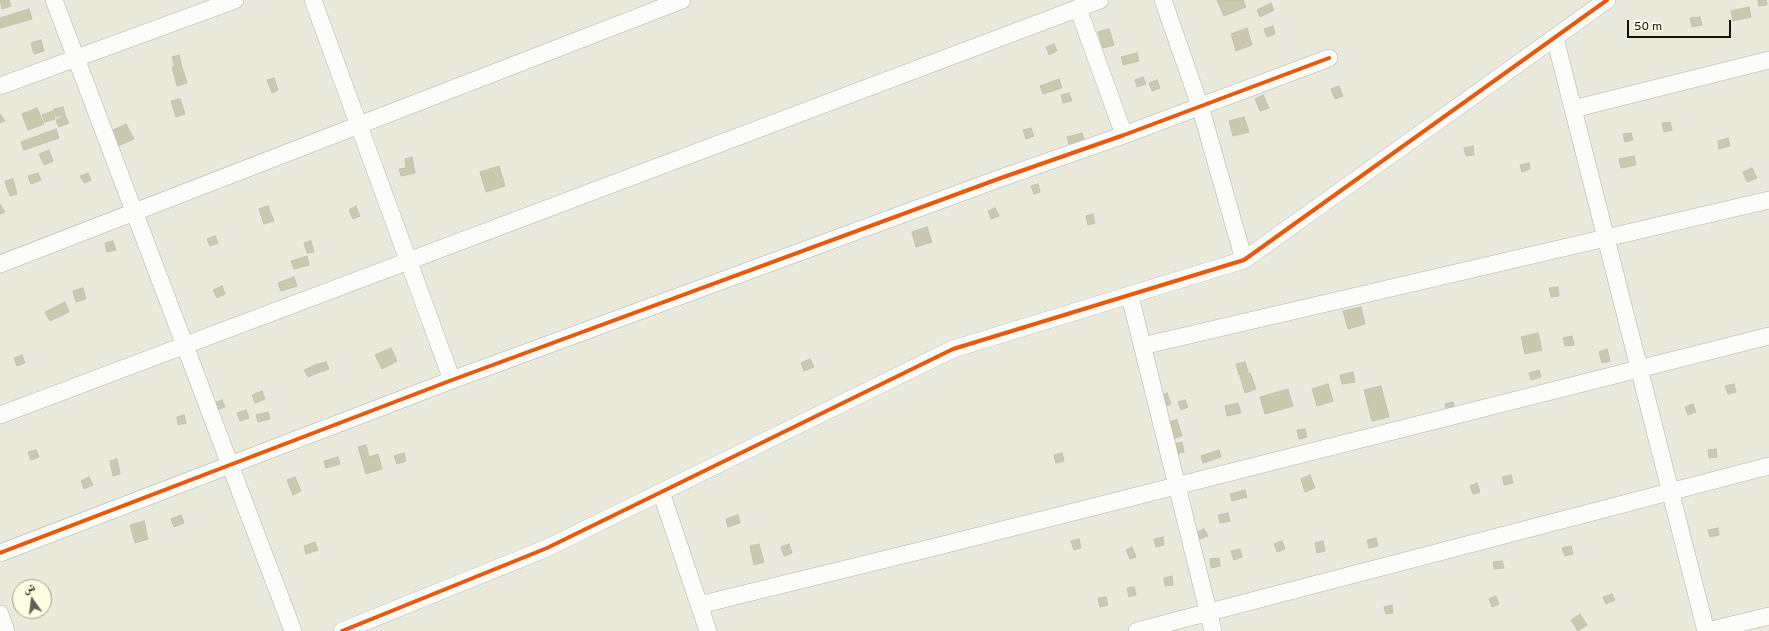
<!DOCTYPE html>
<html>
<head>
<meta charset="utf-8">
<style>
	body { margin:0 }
	#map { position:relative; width:1769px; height:631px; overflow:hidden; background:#e9e9dc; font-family:Overpass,"Noto Naskh Arabic",sans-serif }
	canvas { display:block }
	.north { position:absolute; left:12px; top:579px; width:40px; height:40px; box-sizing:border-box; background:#fdfde3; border:1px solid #9f9f8c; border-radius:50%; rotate:346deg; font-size:11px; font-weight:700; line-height:16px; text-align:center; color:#13130a }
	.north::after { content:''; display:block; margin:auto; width:14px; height:18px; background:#5e5e54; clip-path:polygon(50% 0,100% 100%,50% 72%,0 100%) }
	.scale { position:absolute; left:1627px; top:20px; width:104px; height:18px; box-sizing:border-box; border:2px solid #13130a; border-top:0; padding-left:5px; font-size:12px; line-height:14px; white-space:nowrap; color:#13130a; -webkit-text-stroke:3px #fdfde3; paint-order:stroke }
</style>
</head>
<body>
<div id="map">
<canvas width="1769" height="631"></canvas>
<div class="north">ش</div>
<div class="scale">50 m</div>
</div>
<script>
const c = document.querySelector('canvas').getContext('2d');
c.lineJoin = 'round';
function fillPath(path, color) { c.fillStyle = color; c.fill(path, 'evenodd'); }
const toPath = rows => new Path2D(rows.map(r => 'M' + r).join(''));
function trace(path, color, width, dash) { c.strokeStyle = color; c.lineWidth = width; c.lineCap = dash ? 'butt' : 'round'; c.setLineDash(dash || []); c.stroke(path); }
const building = toPath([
	[0,0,9,0,11,6,2,9,0,0],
	[1217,0,1243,0,1246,7,1224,16,1217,0],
	[1758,0,1766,0,1767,5,1759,6,1758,0],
	[1271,3,1274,10,1260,17,1257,10,1271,3],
	[1749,7,1751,17,1733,21,1731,11,1749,7],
	[29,9,32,19,0,28,0,18,29,9],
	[1700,17,1702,25,1692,27,1690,18,1700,17],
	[1273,26,1275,34,1267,37,1264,29,1273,26],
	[1247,28,1252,45,1236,51,1231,34,1247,28],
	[1109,29,1114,45,1103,48,1098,32,1109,29],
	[41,40,44,51,34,54,31,43,41,40],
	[1054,44,1057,51,1049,55,1046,47,1054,44],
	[1137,53,1139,61,1123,65,1121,57,1137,53],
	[179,55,181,63,174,65,172,57,179,55],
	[181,64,187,83,177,86,172,67,181,64],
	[1143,77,1146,84,1137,87,1135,80,1143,77],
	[274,78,278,90,272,93,267,80,274,78],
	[1059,79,1062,88,1043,94,1040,86,1059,79],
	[1157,80,1160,88,1152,91,1149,83,1157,80],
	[1339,86,1343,96,1335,99,1331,89,1339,86],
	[1069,93,1072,101,1063,103,1061,95,1069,93],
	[1263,95,1269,108,1260,111,1255,99,1263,95],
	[180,99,185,114,176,117,171,101,180,99],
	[63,107,65,114,56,117,54,109,63,107],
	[37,108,44,124,28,130,22,114,37,108],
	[53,111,55,119,45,122,42,115,53,111],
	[0,114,5,121,0,123,0,114],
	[65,115,69,123,59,127,56,120,65,115],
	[1244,117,1249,132,1233,136,1229,121,1244,117],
	[1670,122,1672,130,1664,132,1662,123,1670,122],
	[126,124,134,139,118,146,111,131,126,124],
	[1031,128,1034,136,1026,139,1023,130,1031,128],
	[56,129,59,138,24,150,21,142,56,129],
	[1082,133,1084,139,1069,144,1067,137,1082,133],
	[1631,133,1633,140,1625,142,1623,134,1631,133],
	[1728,138,1730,146,1719,149,1718,141,1728,138],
	[1473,146,1474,155,1466,156,1464,148,1473,146],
	[49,150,53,161,44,165,39,154,49,150],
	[1634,156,1636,165,1621,168,1619,159,1634,156],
	[412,157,415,173,401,176,399,169,406,168,405,159,412,157],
	[1529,163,1530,169,1522,172,1520,165,1529,163],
	[499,166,505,186,486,192,480,172,499,166],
	[1752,168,1757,178,1747,182,1743,172,1752,168],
	[38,173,41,180,31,184,28,176,38,173],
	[88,173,91,180,84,183,80,176,88,173],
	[13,179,17,194,10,196,5,181,13,179],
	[1038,184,1040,192,1034,194,1031,186,1038,184],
	[0,204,5,212,0,214,0,204],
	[268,206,274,221,264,224,259,209,268,206],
	[356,206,360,216,353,219,349,210,356,206],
	[995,208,999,216,991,219,988,211,995,208],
	[1093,214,1095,223,1088,225,1086,216,1093,214],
	[927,227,932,242,916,247,912,232,927,227],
	[215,236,218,243,210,246,207,239,215,236],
	[113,241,116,250,107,252,105,243,113,241],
	[311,241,314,252,307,253,304,243,311,241],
	[307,256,309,265,294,269,291,261,307,256],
	[294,277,297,286,281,291,278,283,294,277],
	[222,286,225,294,217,298,213,290,222,286],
	[1558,287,1559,296,1551,297,1549,288,1558,287],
	[83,288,86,299,76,302,73,291,83,288],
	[65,302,69,312,50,321,45,312,65,302],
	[1361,307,1365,324,1348,329,1343,311,1361,307],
	[1538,333,1542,350,1525,354,1521,337,1538,333],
	[1572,336,1574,345,1565,346,1563,338,1572,336],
	[391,348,397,361,382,369,375,355,391,348],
	[1607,349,1610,361,1602,363,1599,352,1607,349],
	[22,355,25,363,17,366,14,358,22,355],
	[810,359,814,367,804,371,801,363,810,359],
	[326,362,329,369,321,372,318,364,326,362],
	[1245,362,1248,372,1239,375,1236,364,1245,362],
	[317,364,320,372,308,377,304,370,317,364],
	[1539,370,1541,377,1531,380,1529,373,1539,370],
	[1353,372,1355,382,1342,384,1340,375,1353,372],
	[1250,373,1256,389,1245,393,1240,376,1250,373],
	[1328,384,1333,401,1317,406,1312,389,1328,384],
	[1734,384,1736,392,1728,394,1725,386,1734,384],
	[1381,386,1389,417,1372,421,1364,390,1381,386],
	[1288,389,1293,406,1265,414,1260,397,1288,389],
	[262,391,265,399,255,403,252,395,262,391],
	[1167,393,1171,404,1163,407,1160,396,1167,393],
	[222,400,225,407,210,412,208,405,222,400],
	[1185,400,1188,407,1181,410,1178,402,1185,400],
	[1453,402,1455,410,1447,412,1445,404,1453,402],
	[1238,403,1241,413,1227,416,1225,406,1238,403],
	[1693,404,1696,412,1688,415,1685,407,1693,404],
	[246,410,249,418,240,421,237,413,246,410],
	[268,412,270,419,258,422,256,415,268,412],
	[184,415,186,423,178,425,177,417,184,415],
	[1177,420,1182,436,1172,439,1167,422,1177,420],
	[1305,429,1307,437,1299,439,1297,430,1305,429],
	[1182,442,1184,452,1175,454,1173,444,1182,442],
	[366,445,369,457,378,454,382,469,366,474,358,447,366,445],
	[1716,449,1717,457,1709,458,1708,450,1716,449],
	[36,450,39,457,31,460,28,452,36,450],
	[1219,450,1221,457,1203,463,1201,456,1219,450],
	[404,453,406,461,397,464,394,456,404,453],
	[1062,453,1064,461,1056,463,1054,455,1062,453],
	[338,457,340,464,326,468,324,461,338,457],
	[117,459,120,474,113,476,110,461,117,459],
	[1310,475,1315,488,1305,492,1301,479,1310,475],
	[1511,475,1513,483,1504,485,1502,477,1511,475],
	[89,477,93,485,84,489,81,481,89,477],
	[295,477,301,491,293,495,287,480,295,477],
	[1477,483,1480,492,1473,494,1470,486,1477,483],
	[1245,490,1247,497,1232,501,1230,494,1245,490],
	[1228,513,1230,521,1220,523,1218,515,1228,513],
	[181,515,184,523,174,527,171,519,181,515],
	[738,515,740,523,728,527,726,519,738,515],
	[144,521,148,539,135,543,130,525,144,521],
	[1718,528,1719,535,1710,537,1708,530,1718,528],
	[1204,529,1208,536,1200,539,1197,532,1204,529],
	[1163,537,1164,545,1156,547,1154,539,1163,537],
	[1376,538,1378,546,1369,548,1367,540,1376,538],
	[1079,539,1081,548,1074,550,1071,541,1079,539],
	[1282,541,1285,549,1277,552,1274,544,1282,541],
	[1323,541,1325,551,1317,553,1315,543,1323,541],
	[315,542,318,550,306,554,304,546,315,542],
	[759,544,764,562,754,565,750,546,759,544],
	[789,544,792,553,784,556,781,547,789,544],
	[1571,546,1573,554,1565,556,1562,548,1571,546],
	[1132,547,1136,557,1130,559,1126,550,1132,547],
	[1240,549,1242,557,1234,560,1231,551,1240,549],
	[1219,558,1220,566,1211,568,1210,559,1219,558],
	[1502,561,1504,568,1494,569,1493,562,1502,561],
	[1172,576,1173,585,1165,586,1164,578,1172,576],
	[1134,587,1136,595,1129,597,1127,588,1134,587],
	[1612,594,1615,600,1606,604,1603,597,1612,594],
	[1496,596,1499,604,1492,607,1489,599,1496,596],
	[1106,597,1108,605,1100,607,1098,598,1106,597],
	[1392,605,1393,613,1386,614,1384,607,1392,605],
	[1580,614,1587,625,1578,631,1571,620,1580,614]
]);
fillPath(building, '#cac9ae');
trace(building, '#c0c0b6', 1);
const street = toPath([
	[54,0,293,631],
	[313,0,452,380],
	[1163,0,1200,106,1244,260],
	[1078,8,1124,135],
	[1555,38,1706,631],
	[0,86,235,0],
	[1573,109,1769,60],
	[0,264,682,0],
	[1130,296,1213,631],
	[1142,346,1769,200],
	[0,415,1100,0],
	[661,492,708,631],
	[0,553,452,380,998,179,1124,135,1329,58],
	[699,605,927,549,1769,336],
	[0,614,6,631],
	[342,631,547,548,953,349,1244,260,1607,0],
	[1137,631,1769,466],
	[1707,631,1769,616]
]);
trace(street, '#b3b3a8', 18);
trace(street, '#fcfcfa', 17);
trace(toPath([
	[0,553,452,380,998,179,1124,135,1329,58],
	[342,631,547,548,953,349,1244,260,1607,0]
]), '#e8590c', 4);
</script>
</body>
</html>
